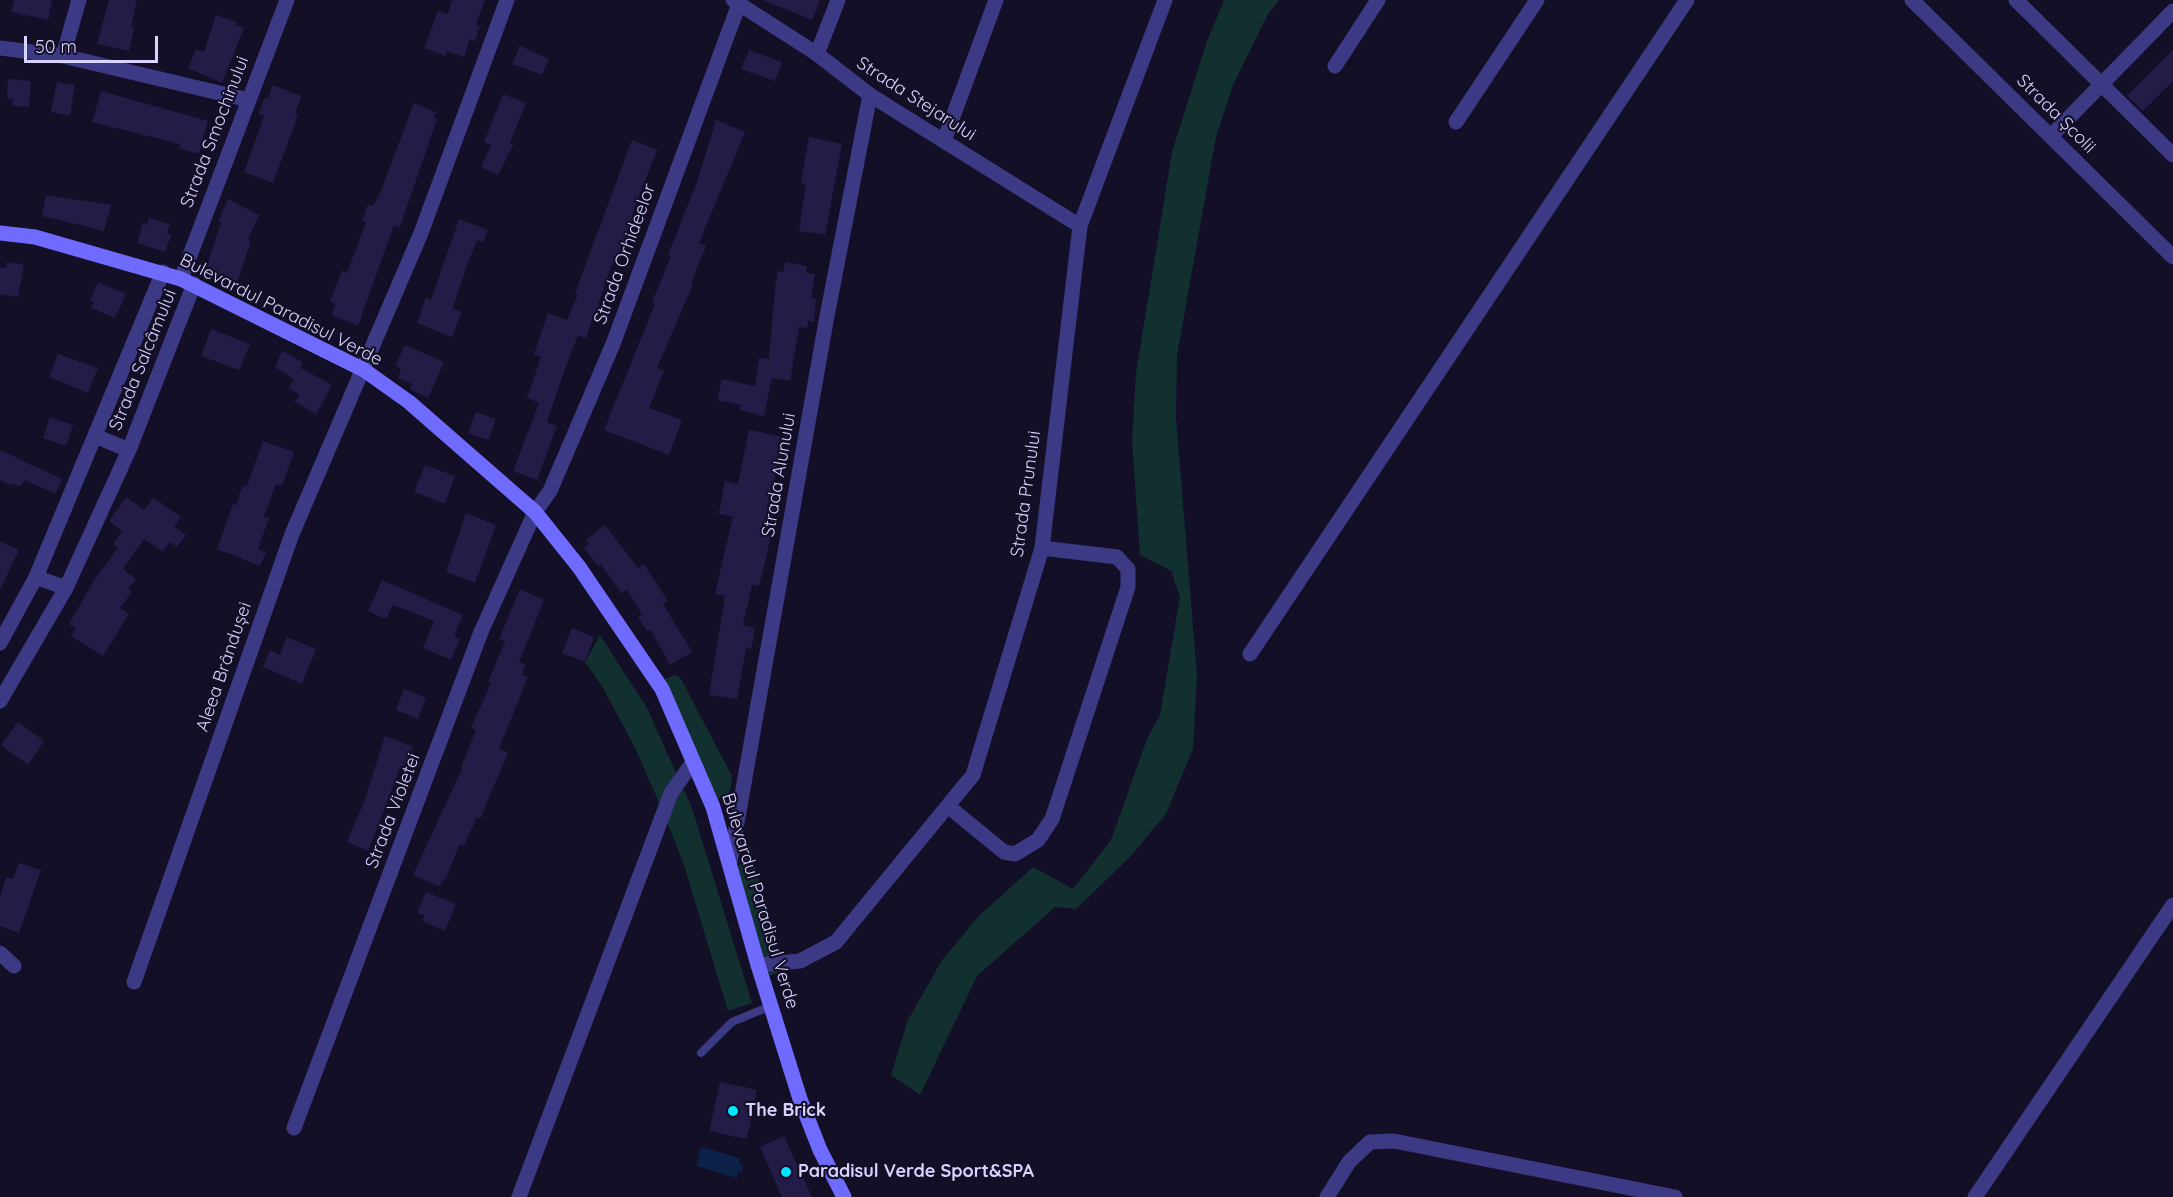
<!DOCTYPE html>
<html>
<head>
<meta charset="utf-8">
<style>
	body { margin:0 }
	#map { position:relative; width:2173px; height:1197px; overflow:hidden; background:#130f26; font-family:Quicksand,sans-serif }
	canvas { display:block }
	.scale { position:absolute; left:24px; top:36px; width:134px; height:27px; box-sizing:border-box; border:3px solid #d9d4ff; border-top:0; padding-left:8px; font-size:18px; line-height:21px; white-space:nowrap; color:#d9d4ff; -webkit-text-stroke:4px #130f26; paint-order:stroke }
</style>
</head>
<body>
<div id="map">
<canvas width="2173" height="1197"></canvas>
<div class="scale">50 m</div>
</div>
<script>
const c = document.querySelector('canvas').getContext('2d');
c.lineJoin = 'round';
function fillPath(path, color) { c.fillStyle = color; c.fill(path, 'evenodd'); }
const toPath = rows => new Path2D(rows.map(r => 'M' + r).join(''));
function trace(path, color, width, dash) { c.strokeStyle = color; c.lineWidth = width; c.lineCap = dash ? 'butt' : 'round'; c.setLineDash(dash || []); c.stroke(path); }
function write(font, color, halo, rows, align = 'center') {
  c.font = font + ' Quicksand,sans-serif'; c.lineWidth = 4.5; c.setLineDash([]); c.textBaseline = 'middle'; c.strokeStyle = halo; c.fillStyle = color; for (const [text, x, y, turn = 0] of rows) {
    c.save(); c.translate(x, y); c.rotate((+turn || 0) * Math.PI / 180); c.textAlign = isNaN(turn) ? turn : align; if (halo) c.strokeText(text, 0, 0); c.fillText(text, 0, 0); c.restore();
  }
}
fillPath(toPath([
	[1224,0,1279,0,1268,14,1233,85,1216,137,1177,355,1176,418,1197,676,1193,749,1166,814,1129,858,1076,909,1055,907,977,976,920,1095,891,1075,908,1020,942,960,980,915,1033,867,1073,889,1111,840,1147,739,1160,715,1180,597,1171,571,1140,555,1132,440,1136,373,1172,152,1206,44],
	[600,635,647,708,692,808,752,1003,728,1011,684,865,658,800,635,748,602,686,585,662],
	[675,675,681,679,732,776,729,796,716,799,662,687,665,679],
	[750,846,782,971,762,979,736,871]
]), '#12302f');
fillPath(toPath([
	[701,1147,740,1158,739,1164,743,1165,742,1171,738,1171,737,1178,696,1166]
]), '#0c2248');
fillPath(toPath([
	[14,0,52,0,48,20,11,12],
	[109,0,137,0,131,27,134,28,129,51,97,44],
	[452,0,485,0,476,25,480,26,475,41,470,39,464,57,447,51,445,56,424,48,438,11,448,14],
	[763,0,820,0,812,20],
	[216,15,237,22,235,25,244,28,222,83,188,68,196,49,204,52],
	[520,46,549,59,542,75,512,64],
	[749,50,782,62,775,81,741,69],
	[2173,50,2173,81,2143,111,2127,96],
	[8,79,31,81,29,107,12,106,13,99,7,99],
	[57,82,75,85,70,116,51,112],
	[273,85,301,96,295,114,298,115,273,183,244,172,264,116,259,114,264,98,268,99],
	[101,91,208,121,199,154,179,148,180,144,92,122],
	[503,94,526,103,510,143,513,145,498,175,481,167,491,145,484,142],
	[414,103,436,112,434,117,437,119,400,227,394,225,358,326,332,315,336,304,330,301,342,271,347,273,366,222,362,221,368,204,373,206,381,191],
	[716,120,745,132,699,243,706,246,691,283,693,284,657,368,664,371,649,408,682,420,669,455,604,430,655,304,652,302,671,256,668,255,697,182],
	[809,137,842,144,825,235,799,231,806,184,801,183],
	[632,140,657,150,632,215,638,217,618,264,613,262,598,304,601,307,596,318,593,317,586,338,578,336,566,366,547,422,557,426,537,480,513,471,539,403,527,398,541,357,534,354,548,313,567,320,578,294,575,293],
	[46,195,111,205,104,231,42,216],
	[228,199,259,215,248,240,251,241,236,285,205,272,221,222,218,221],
	[149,218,170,224,167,234,171,235,165,252,137,243,143,223,147,225],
	[459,219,488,230,483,243,477,240,465,271,453,308,462,312,452,337,417,323,426,298,431,300],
	[7,262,24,265,18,297,0,294,0,267,6,268],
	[785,262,807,266,806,273,815,274,811,298,816,299,814,322,808,321,807,328,799,327,790,381,772,378,764,416,740,410,741,405,717,400,722,379,755,386,759,358,769,359,775,287,778,271,783,272],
	[98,282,126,294,115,318,91,308,94,302,90,300],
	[211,329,250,344,239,370,201,356],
	[405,345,444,362,428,398,410,389,412,384,398,378,401,369,395,366],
	[282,351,303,362,296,377,301,368,332,385,316,414,295,402,299,394,289,388,294,379,275,367],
	[58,354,98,368,88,393,49,377],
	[476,412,496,419,488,440,468,433],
	[50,417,73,425,66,446,43,438],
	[749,430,783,437,772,491,779,492,767,554,759,586,752,585,743,625,755,628,751,649,746,648,737,699,709,695,725,596,715,594,733,516,719,514,725,481,738,484],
	[263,441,294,452,282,486,276,484,264,516,269,518,258,549,266,552,260,566,217,549,233,504,236,505,243,485,246,487,248,483],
	[0,450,62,479,55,494,25,480,20,486,4,483,0,479],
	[425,465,455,476,445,504,414,492],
	[126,497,144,510,153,498,181,517,174,526,186,535,177,547,170,542,163,552,144,539,123,569,136,579,128,589,132,592,120,608,129,614,103,656,71,636,76,629,69,624,95,579,118,548,113,544,122,531,109,521],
	[466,513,496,525,475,583,446,572],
	[605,525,638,568,644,564,668,601,663,604,692,652,670,665,650,629,647,631,638,617,642,614,627,590,621,593,601,564,598,566,584,548,589,544,586,540],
	[0,541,19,550,0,590],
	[382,580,463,615,454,636,460,639,451,660,423,648,434,621,393,605,386,619,368,611],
	[520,589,544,600,519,662,526,665,522,674,528,677,499,749,508,753,480,819,477,817,464,846,460,844,446,878,438,886,413,875,463,767,461,767,476,730,471,728,491,683,488,682,505,641,499,639],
	[572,628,594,637,585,662,562,653],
	[287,637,316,649,302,684,263,667,270,650,280,655],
	[404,689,426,698,418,719,396,710],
	[18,722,44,741,28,765,1,745],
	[385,736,413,747,405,767,401,766,368,851,347,842,364,802],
	[19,863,41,870,19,933,0,926,0,896,6,877,13,879],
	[426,892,456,904,445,931,422,921,424,915,417,913],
	[720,1082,757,1090,747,1139,709,1131],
	[784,1136,812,1197,782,1197,760,1147]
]), '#241b47');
trace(toPath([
	[701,1053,732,1022,771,1006]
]), '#3d3a85', 8);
trace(toPath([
	[733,0,817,54,870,95,1080,226],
	[1912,0,2173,257],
	[2016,0,2173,155],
	[0,48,63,56,249,100],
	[817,54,838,0],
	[63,56,79,0],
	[1335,66,1378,0],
	[1456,122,1537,0],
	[2051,136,2173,11],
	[944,141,996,0],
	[181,279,287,0],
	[95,436,129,450],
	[36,577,66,588],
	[0,643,36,577,163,272],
	[1250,654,1687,0],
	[0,701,66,588,129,450,194,284],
	[949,807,1004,852,1015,854,1038,840,1052,819,1128,587,1128,569,1117,557,1042,548],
	[730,862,827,316,870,95],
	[0,953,14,966],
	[758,965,800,961,836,942,973,775,1042,548,1080,226,1165,0],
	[134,982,292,534,421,233,507,0],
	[294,1128,481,632,535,512,550,491,613,344,739,4],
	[519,1197,671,793,693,762],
	[1327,1197,1349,1162,1370,1142,1394,1141,1675,1197],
	[1975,1197,2173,905]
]), '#3d3a85', 15);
trace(toPath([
	[0,233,35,237,181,279,364,370,409,402,535,512,579,567,662,689,713,807,758,965,800,1099,820,1150,844,1197]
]), '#6f6bff', 15);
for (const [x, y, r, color] of [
	[733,1111,6,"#00e5ff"],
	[786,1172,6,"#00e5ff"]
]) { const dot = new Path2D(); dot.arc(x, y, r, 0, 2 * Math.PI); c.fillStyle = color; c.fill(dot); trace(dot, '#130f26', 2); }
write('18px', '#d9d4ff', '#130f26', [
	["Strada Stejarului",916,99,33],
	["Strada Școlii",2056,114,45],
	["Strada Smochinului",215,132,-69],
	["Strada Orhideelor",625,254,-70],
	["Bulevardul Paradisul Verde",281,310,27],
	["Strada Salcâmului",143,360,-68],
	["Strada Alunului",779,475,-80],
	["Strada Prunului",1026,494,-82],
	["Aleea Brândușei",224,667,-71],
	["Strada Violetei",393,811,-69],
	["Bulevardul Paradisul Verde",760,901,73]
]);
write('bold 18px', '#d9d4ff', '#130f26', [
	["The Brick",745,1111],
	["Paradisul Verde Sport&SPA",798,1172]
], 'left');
</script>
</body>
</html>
